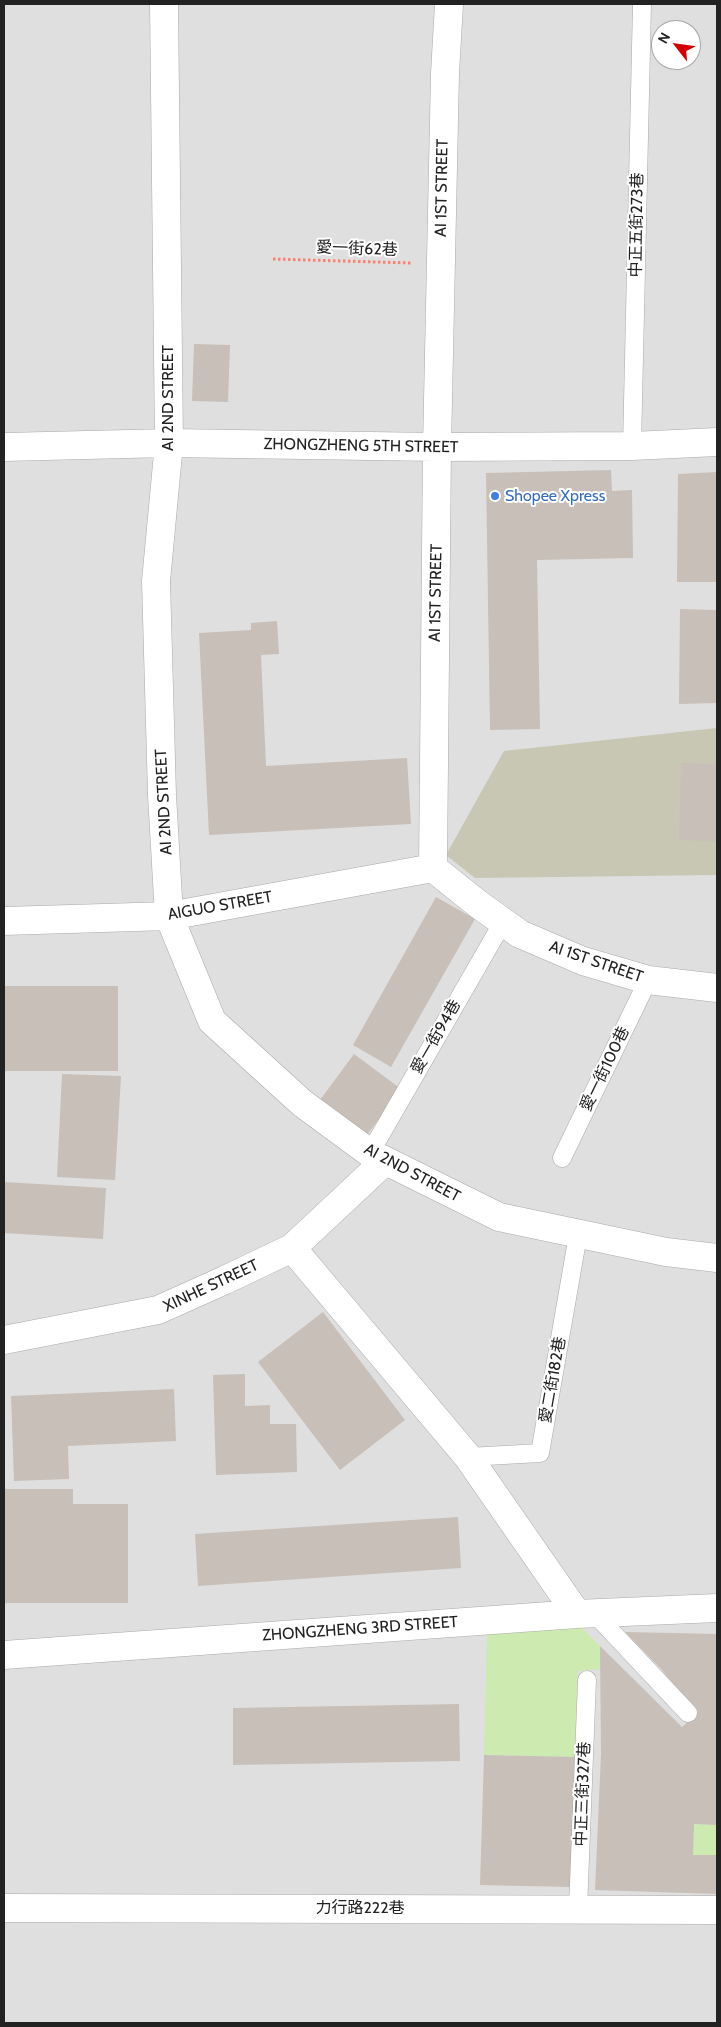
<!DOCTYPE html>
<html>
<head>
<meta charset="utf-8">
<style>
	body { margin:0 }
	#map { position:relative; width:721px; height:2027px; overflow:hidden; background:#f2efe9; font-family:Cabin,sans-serif }
	canvas { display:block }
	.frame { position:absolute; inset:0; border:5px solid #222; pointer-events:none }
	.north { position:absolute; left:651px; top:20px; width:50px; height:50px; box-sizing:border-box; background:#fff; border:1px solid #a7a7a7; border-radius:50%; rotate:300deg; font-size:14px; font-weight:700; line-height:20px; text-align:center; color:#222 }
	.north::after { content:''; display:block; margin:auto; width:18px; height:22px; background:#d40000; clip-path:polygon(50% 0,100% 100%,50% 72%,0 100%) }
</style>
</head>
<body>
<div id="map">
<canvas width="721" height="2027"></canvas>
<div class="frame"></div>
<div class="north">N</div>
</div>
<script>
const c = document.querySelector('canvas').getContext('2d');
c.lineJoin = 'round';
function fillPath(path, color) { c.fillStyle = color; c.fill(path, 'evenodd'); }
const toPath = rows => new Path2D(rows.map(r => 'M' + r).join(''));
function trace(path, color, width, dash) { c.strokeStyle = color; c.lineWidth = width; c.lineCap = dash ? 'butt' : 'round'; c.setLineDash(dash || []); c.stroke(path); }
function write(font, color, halo, rows, align = 'center') {
  c.font = font + ' Cabin,"Noto Sans TC",sans-serif'; c.lineWidth = 4; c.setLineDash([]); c.textBaseline = 'middle'; c.strokeStyle = halo; c.fillStyle = color; for (const [text, x, y, turn = 0] of rows) {
    c.save(); c.translate(x, y); c.rotate((+turn || 0) * Math.PI / 180); c.textAlign = isNaN(turn) ? turn : align; if (halo) c.strokeText(text, 0, 0); c.fillText(text, 0, 0); c.restore();
  }
}
fillPath(toPath([
	[4,4,717,4,717,2023,4,2023],
	[661,30,691,30,691,60,661,60]
]), '#e0dfdf');
fillPath(toPath([
	[717,728,717,875,475,878,446,855,504,751]
]), '#c7c7b4');
fillPath(toPath([
	[579,1625,600,1646,601,1669,578,1671,575,1757,484,1755,487,1630],
	[694,1824,717,1825,717,1855,693,1855]
]), '#cdebb0');
fillPath(toPath([
	[194,344,230,345,228,402,192,401],
	[611,470,612,491,632,490,633,558,537,560,540,729,490,730,486,473],
	[717,472,717,582,677,582,678,474],
	[680,609,717,610,717,703,679,704],
	[277,621,279,654,261,655,266,766,407,758,411,824,209,835,199,633,251,630,251,623],
	[681,763,717,764,716,841,679,840],
	[436,897,475,919,391,1067,353,1045],
	[4,986,118,986,118,1071,4,1071],
	[354,1054,401,1089,367,1135,320,1100],
	[62,1074,121,1076,115,1180,57,1177],
	[4,1182,106,1188,103,1239,4,1233],
	[323,1312,405,1420,340,1470,258,1362],
	[245,1374,245,1406,270,1405,270,1424,296,1424,297,1472,216,1475,213,1375],
	[174,1389,176,1441,68,1446,69,1479,14,1481,11,1396],
	[4,1489,73,1489,73,1504,128,1504,128,1603,4,1603],
	[458,1517,461,1568,198,1586,195,1534],
	[625,1632,717,1634,717,1825,694,1824,693,1855,717,1855,717,1894,595,1890,601,1754,600,1646,682,1727,697,1714,662,1670],
	[459,1704,460,1761,233,1765,233,1708],
	[484,1755,575,1757,571,1887,480,1885]
]), '#c7bfb8');
const lane = toPath([
	[632,446,642,4],
	[370,1153,503,922],
	[562,1158,648,980],
	[468,1457,540,1453,578,1235],
	[595,1614,688,1713],
	[578,1909,587,1680]
]);
const street = toPath([
	[164,4,169,443,156,581,162,795,169,916,212,1021,302,1103,370,1153,499,1217,666,1252,717,1258],
	[449,4,445,73,437,447,433,868,478,904,520,934,583,961,648,980,717,988],
	[4,447,169,443,437,447,632,446,717,442],
	[4,921,169,916,433,868],
	[292,1248,468,1457,577,1614],
	[4,1340,158,1310,225,1280,292,1248,385,1161],
	[4,1655,577,1614,717,1608],
	[4,1908,717,1910]
]);
trace(lane, '#a9a9a9', 19);
trace(street, '#a9a9a9', 29);
trace(toPath([
	[273,259,412,263]
]), '#fa8072', 3, [2.5, 2.5]);
trace(lane, '#fff', 18);
trace(street, '#fff', 28);
for (const [x, y, r, color] of [
	[495,496,5,"#3f7fe0"]
]) { const dot = new Path2D(); dot.arc(x, y, r, 0, 2 * Math.PI); c.fillStyle = color; c.fill(dot); trace(dot, '#fff', 2); }
write('16px', '#222', '#fff', [
	["AI 1ST STREET",442,188,-89],
	["中正五街273巷",637,225,-89],
	["愛一街62巷",357,249,2],
	["AI 2ND STREET",168,398,-90],
	["ZHONGZHENG 5TH STREET",361,446,1],
	["AI 1ST STREET",436,593,-89],
	["AI 2ND STREET",164,802,-93],
	["AIGUO STREET",220,906,-10],
	["AI 1ST STREET",596,962,19],
	["愛一街94巷",436,1037,-60],
	["愛一街100巷",605,1069,-64],
	["AI 2ND STREET",412,1173,28],
	["XINHE STREET",211,1286,-25],
	["愛二街182巷",553,1380,-80],
	["ZHONGZHENG 3RD STREET",360,1629,-4],
	["中正三街327巷",583,1794,-88],
	["力行路222巷",360,1908]
]);
write('16px', '#366cbe', '#fff', [
	["Shopee Xpress",505,496]
], 'left');
</script>
</body>
</html>
